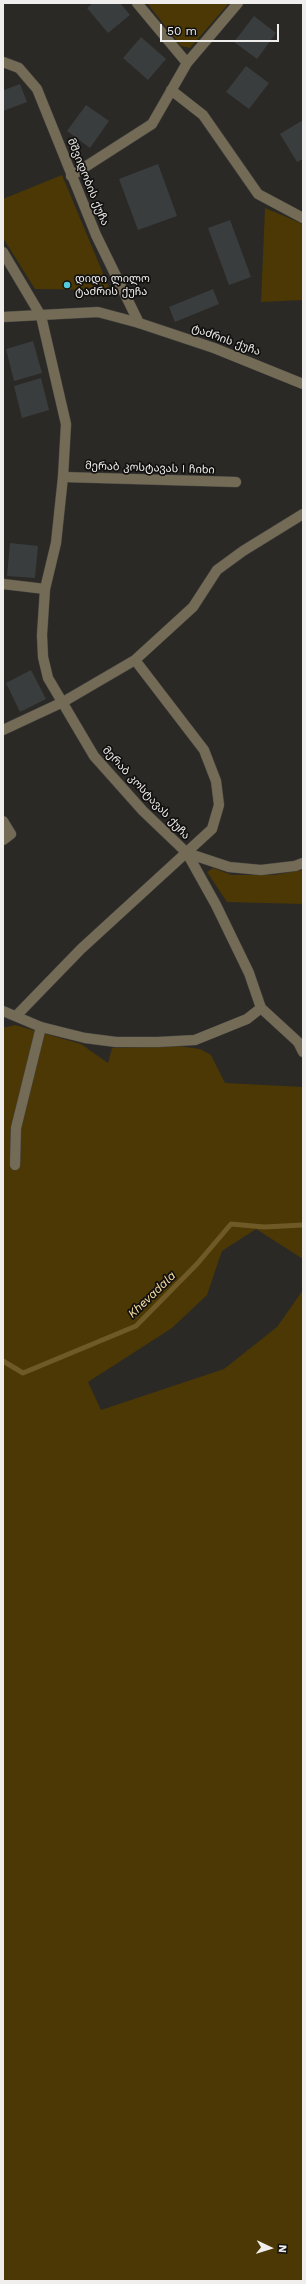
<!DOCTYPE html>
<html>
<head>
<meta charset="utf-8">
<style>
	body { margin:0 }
	#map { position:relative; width:306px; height:2284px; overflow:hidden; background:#2a2926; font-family:"Work Sans",sans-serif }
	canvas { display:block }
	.frame { position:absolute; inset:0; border:4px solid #efeeec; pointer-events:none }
	.north { position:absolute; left:250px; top:2228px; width:40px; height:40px; -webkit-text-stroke:3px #121110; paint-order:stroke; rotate:94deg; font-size:11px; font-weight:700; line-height:16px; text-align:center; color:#efeeec }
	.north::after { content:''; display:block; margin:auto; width:14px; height:18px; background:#efeeec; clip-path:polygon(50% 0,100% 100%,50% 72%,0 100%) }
	.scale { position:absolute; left:160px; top:24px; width:119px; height:18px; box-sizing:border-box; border:2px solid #efeeec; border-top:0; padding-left:5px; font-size:12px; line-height:14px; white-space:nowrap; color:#efeeec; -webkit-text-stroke:3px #121110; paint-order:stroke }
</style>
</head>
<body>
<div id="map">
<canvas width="306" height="2284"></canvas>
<div class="frame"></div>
<div class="north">N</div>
<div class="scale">50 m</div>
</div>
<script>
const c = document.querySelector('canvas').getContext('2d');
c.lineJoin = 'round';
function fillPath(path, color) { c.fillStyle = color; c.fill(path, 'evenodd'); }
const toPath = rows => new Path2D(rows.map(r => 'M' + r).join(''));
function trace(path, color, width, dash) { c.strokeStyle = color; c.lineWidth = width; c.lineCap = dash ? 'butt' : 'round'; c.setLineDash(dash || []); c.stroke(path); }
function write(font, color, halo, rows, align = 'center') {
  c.font = font + ' "Work Sans","Noto Sans Georgian",sans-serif'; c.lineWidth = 3.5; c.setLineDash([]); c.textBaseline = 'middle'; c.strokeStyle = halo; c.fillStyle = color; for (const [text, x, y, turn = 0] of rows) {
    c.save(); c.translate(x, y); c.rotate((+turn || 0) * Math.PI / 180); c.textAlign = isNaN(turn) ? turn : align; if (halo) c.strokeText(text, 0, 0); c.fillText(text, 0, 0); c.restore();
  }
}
fillPath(toPath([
	[147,3,229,3,190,48,181,46],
	[62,175,110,290,35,289,3,238,3,199],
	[265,208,303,224,303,300,261,302],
	[213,868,232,875,274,875,303,870,303,904,227,902,207,872],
	[15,1025,81,1044,108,1063,112,1048,178,1046,200,1049,211,1055,225,1083,303,1087,303,1259,256,1229,222,1251,207,1295,172,1328,88,1382,101,1410,224,1369,277,1327,303,1290,303,2281,3,2281,3,1028]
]), '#4b3804');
trace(toPath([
	[3,1361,23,1373,136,1326,197,1264,231,1224,264,1227,303,1225]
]), '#6e5927', 5);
fillPath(toPath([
	[93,3,120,3,130,15,108,33,87,8],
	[254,16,276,33,257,59,234,42],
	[141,37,166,59,148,80,123,58],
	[246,66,269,83,249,109,226,92],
	[20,84,27,102,3,111,3,87,4,90],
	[86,105,109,121,90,148,67,131],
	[303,120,303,159,297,162,280,134],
	[158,164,177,216,138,230,119,179],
	[230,220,251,277,229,285,208,228],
	[213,289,219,304,175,322,169,307],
	[33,341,42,373,14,381,6,349],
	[41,378,49,410,22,418,14,386],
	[10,543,38,546,35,578,7,576],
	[31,670,46,699,20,712,6,683]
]), '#3a3d3e');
const service = toPath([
	[63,477,236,482],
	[3,821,11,834,3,840],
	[15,1165,16,1128,41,1027]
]);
const minor = toPath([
	[137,3,187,63],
	[3,62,19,68,37,89,96,235,139,323,214,348,303,384],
	[171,90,203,115,258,194,303,218],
	[71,176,152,124,187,63,238,3],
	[3,252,41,316,66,424,63,477,56,543,45,589,42,635,43,657,48,678,94,756,143,811,187,853,216,905,249,973,261,1008,298,1042,303,1052],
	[3,584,45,589],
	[3,730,63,702,135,660,193,607,217,570,243,551,303,514],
	[187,853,229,867,261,870,295,866,303,863],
	[3,1011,41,1027,85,1038,116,1042,158,1042,195,1040,247,1019,261,1008],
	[16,1016,81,949,212,829,219,805,216,781,204,750,135,660]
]);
const tertiary = toPath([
	[3,317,98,312,139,323]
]);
trace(service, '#464542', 11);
trace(minor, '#464542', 11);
trace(tertiary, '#464542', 11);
trace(service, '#746b56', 10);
trace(minor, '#746b56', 10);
trace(tertiary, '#746b56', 10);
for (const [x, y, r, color] of [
	[67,285,4,"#53cbda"]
]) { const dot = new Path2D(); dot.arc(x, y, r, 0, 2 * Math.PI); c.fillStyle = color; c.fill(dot); trace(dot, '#121110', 1.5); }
write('11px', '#efeeec', '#121110', [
	["მშვიდობის ქუჩა",88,182,68],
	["ტაძრის ქუჩა",226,340,20],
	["მერაბ კოსტავას I ჩიხი",150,468,2],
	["მერაბ კოსტავას ქუჩა",146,793,47]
]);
write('11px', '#efeeec', '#121110', [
	["დიდი ლილო",75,279],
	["ტაძრის ქუჩა",75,292]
], 'left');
write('italic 12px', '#fbe0a3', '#121110', [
	["Khevadala",152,1295,-44]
]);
</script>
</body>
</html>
